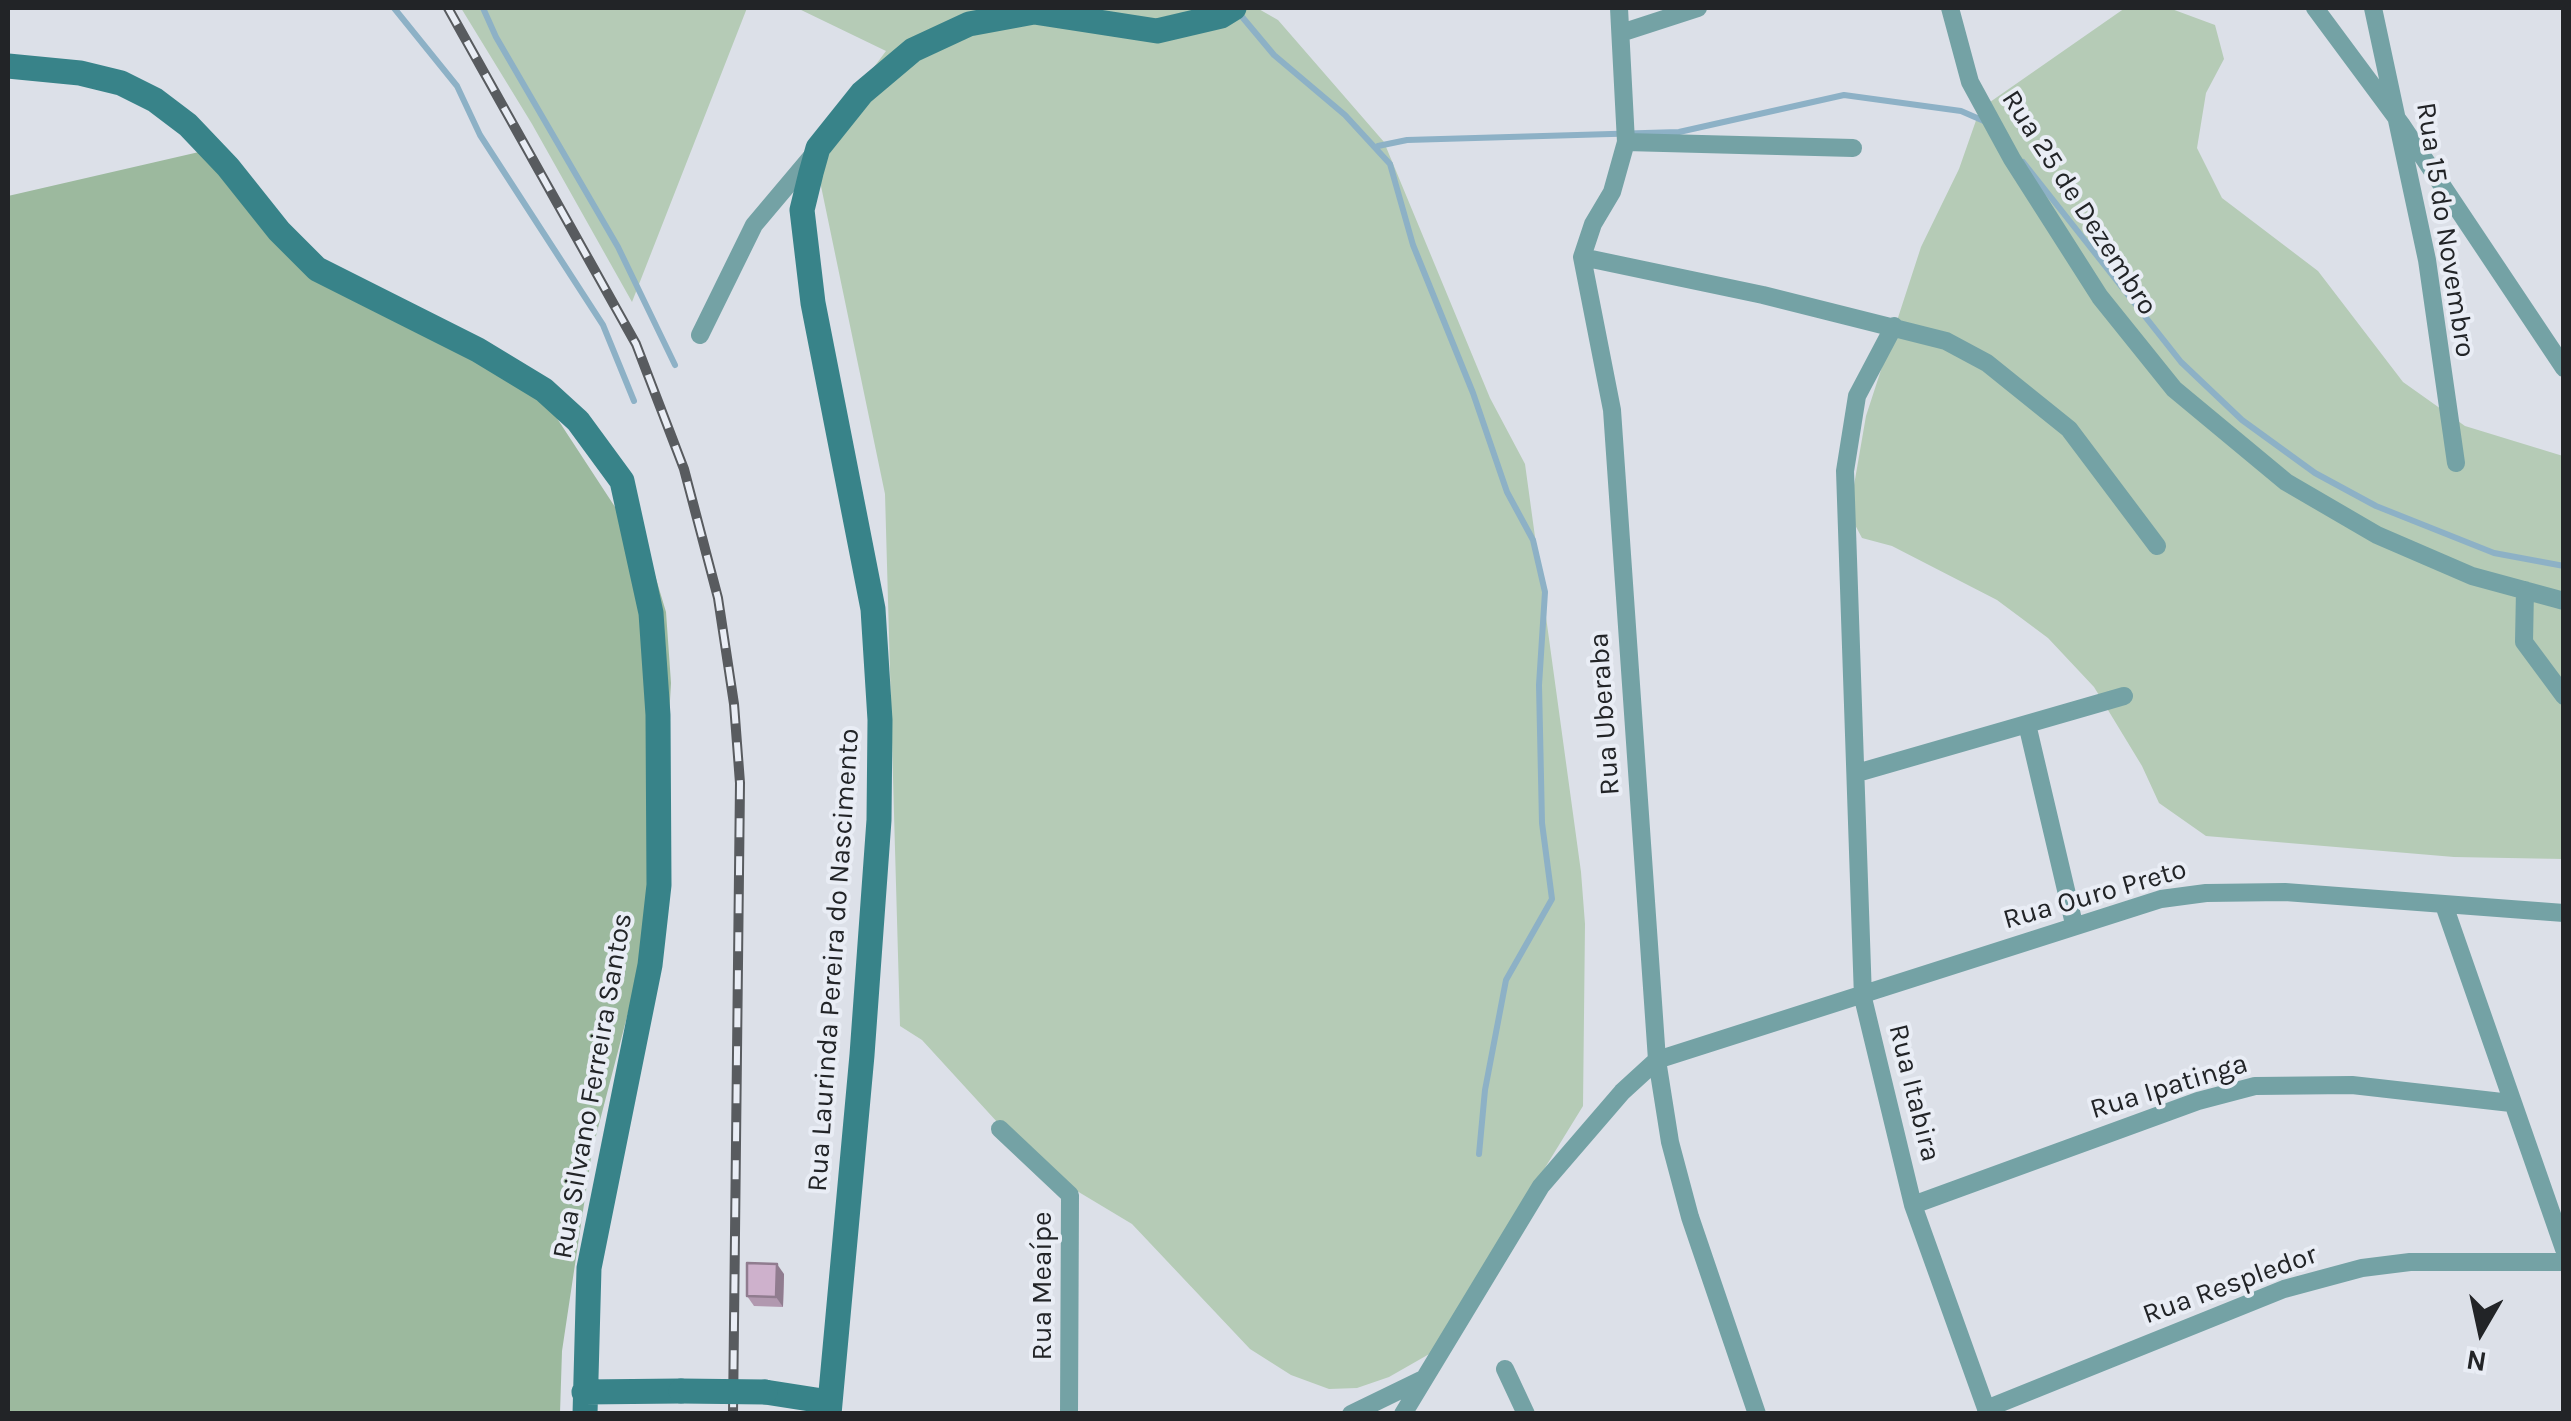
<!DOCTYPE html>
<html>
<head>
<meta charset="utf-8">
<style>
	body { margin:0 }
	#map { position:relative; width:2571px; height:1421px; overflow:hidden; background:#dce0e8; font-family:Karla,sans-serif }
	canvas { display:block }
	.frame { position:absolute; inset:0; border:10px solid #222427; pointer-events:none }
	.north { position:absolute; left:2431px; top:1281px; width:100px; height:100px; -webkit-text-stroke:8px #e9edf5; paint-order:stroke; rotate:189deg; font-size:28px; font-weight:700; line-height:40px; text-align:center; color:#222427 }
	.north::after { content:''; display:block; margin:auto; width:35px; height:45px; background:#222427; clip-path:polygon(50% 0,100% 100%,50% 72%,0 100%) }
</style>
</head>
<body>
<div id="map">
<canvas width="2571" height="1421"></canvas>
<div class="frame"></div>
<div class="north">N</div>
</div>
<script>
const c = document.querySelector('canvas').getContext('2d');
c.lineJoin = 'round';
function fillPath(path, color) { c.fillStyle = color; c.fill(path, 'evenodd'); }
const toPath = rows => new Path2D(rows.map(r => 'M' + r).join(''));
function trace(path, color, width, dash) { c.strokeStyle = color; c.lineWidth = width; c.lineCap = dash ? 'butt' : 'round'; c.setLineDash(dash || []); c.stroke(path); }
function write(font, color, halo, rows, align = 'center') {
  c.font = font + ' Karla,sans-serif'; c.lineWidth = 8; c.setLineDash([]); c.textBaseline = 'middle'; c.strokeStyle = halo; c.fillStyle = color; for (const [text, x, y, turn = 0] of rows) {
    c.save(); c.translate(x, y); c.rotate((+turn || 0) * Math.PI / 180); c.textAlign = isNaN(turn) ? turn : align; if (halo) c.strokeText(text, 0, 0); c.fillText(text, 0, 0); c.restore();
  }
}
fillPath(toPath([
	[461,8,747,8,632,302,532,124],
	[797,8,1257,8,1278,20,1384,142,1490,398,1525,464,1581,872,1585,924,1583,1106,1431,1353,1389,1377,1357,1388,1329,1389,1291,1375,1250,1349,1132,1224,1077,1191,1009,1135,922,1040,900,1026,885,494,816,162,836,118,886,51],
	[2125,8,2169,8,2215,25,2224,59,2206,93,2197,148,2222,198,2318,271,2403,382,2465,426,2563,456,2563,859,2454,857,2206,836,2159,803,2142,766,2094,687,2048,638,1997,600,1892,546,1862,538,1854,523,1853,491,1866,416,1921,247,1959,169,1980,109]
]), '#b5cbb6');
fillPath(toPath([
	[199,152,354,301,432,335,547,403,651,562,666,612,671,683,667,753,648,936,592,1151,562,1351,560,1413,8,1413,8,196]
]), '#9cb99e');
trace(toPath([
	[394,8,457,86,480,135,603,325,634,401],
	[483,8,496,37,618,247,675,365],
	[1238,12,1274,55,1345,115,1390,164,1413,245,1473,393,1507,492,1533,540,1545,592,1539,685,1542,823,1552,899,1506,980,1485,1090,1479,1154],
	[1378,146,1407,140,1679,132,1844,95,1961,111,1984,121],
	[2023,162,2181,362,2242,420,2315,473,2376,506,2494,553,2564,566]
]), '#8db1c6', 6);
trace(toPath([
	[1619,8,1626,142,1612,192,1593,224,1582,257,1612,410,1657,1060,1670,1142,1690,1217,1757,1414],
	[1950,8,1970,82,2012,159,2100,297,2174,389,2286,482,2377,535,2472,576,2564,601],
	[2315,8,2401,124,2564,368],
	[2373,8,2427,260,2456,463],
	[1624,32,1698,8],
	[1626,142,1853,148],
	[1582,257,1763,295,1946,341,1987,363,2069,429,2157,546],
	[1894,326,1857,396,1845,471,1863,998,1913,1205,1988,1414],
	[700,335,754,225,813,155],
	[2525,590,2524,642,2564,696],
	[2027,724,2074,924],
	[1857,773,2124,696],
	[2444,905,2564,1249],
	[1000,1129,1070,1195,1069,1414],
	[1913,1205,2198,1101,2255,1086,2352,1085,2511,1103],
	[1505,1369,1526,1414],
	[1986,1409,2284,1289,2362,1268,2410,1262,2564,1262],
	[1351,1414,1421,1380],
	[1403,1414,1541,1186,1622,1092,1657,1060,2161,899,2206,893,2285,892,2564,913]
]), '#74a2a5', 18);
trace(toPath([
	[8,66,80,73,121,83,155,100,188,125,228,167,279,231,317,269,478,350,544,390,578,421,622,481,651,613,658,715,659,885,650,965,589,1268,585,1414],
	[584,1392,681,1391],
	[765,1392,829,1402],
	[829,1414,862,1055,879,820,880,720,873,609,813,303,802,210,811,173,818,148,862,93,913,50,969,24,1034,12,1157,31,1221,16,1234,8]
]), '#388389', 25);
const rail = toPath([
	[448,8,636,344,684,469,718,598,734,704,740,783,733,1414]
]);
trace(rail, '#585b5f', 10);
trace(rail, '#e9edf5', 6, [19]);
trace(toPath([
	[681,1391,765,1392]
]), '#388389', 25);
fillPath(toPath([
	[784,1274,783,1307,754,1306,747,1296]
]), '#b198af');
fillPath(toPath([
	[777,1264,784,1274,783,1307,776,1297]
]), '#907c8f');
const building = toPath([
	[747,1263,777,1264,776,1297,747,1296,747,1263]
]);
fillPath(building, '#ceb1cc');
trace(building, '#907c8f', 2.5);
write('28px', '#222427', '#e9edf5', [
	["Rua 25 de Dezembro",2079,203,57],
	["Rua 15 do Novembro",2445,230,81],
	["Rua Uberaba",1605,714,-94],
	["Rua Ouro Preto",2095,895,-16],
	["Rua Laurinda Pereira do Nascimento",834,960,-86],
	["Rua Silvano Ferreira Santos",593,1086,-80],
	["Rua Ipatinga",2169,1087,-17],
	["Rua Itabira",1914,1093,76],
	["Rua Respledor",2230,1285,-20],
	["Rua Meaípe",1043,1286,-90]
]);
</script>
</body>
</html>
